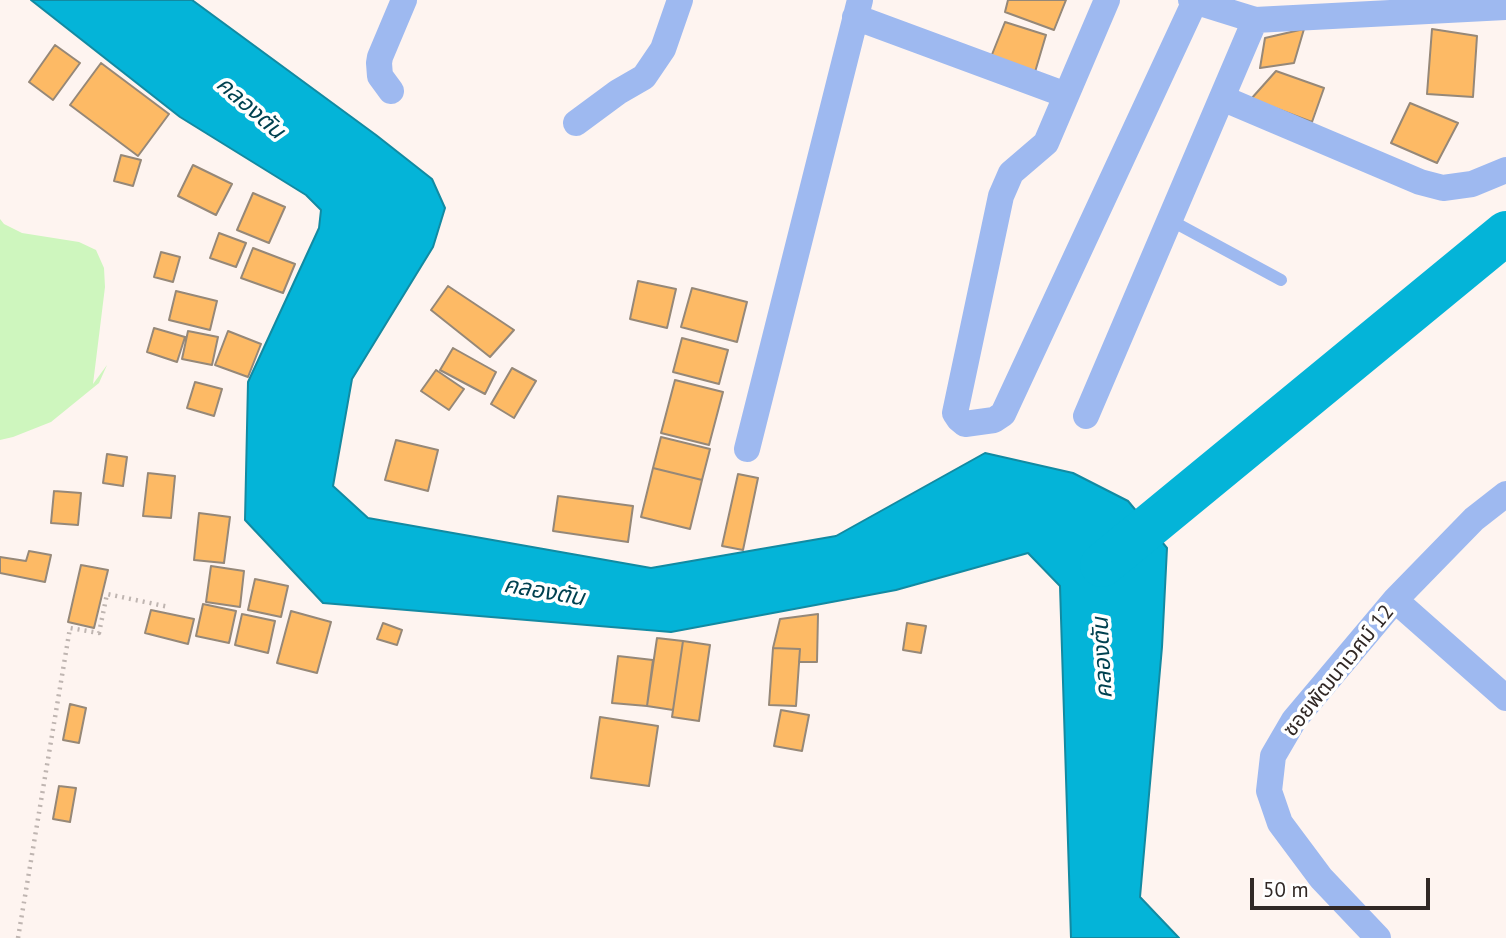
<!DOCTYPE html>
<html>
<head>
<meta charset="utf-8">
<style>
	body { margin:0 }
	#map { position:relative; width:1506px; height:938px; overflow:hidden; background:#fef4f0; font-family:"PT Sans",sans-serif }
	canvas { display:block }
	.scale { position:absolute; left:1250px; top:878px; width:180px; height:32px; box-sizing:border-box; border:4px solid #312825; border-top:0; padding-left:9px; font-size:21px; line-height:24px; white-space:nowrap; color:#312825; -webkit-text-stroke:5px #fff; paint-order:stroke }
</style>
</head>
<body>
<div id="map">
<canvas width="1506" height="938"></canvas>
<div class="scale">50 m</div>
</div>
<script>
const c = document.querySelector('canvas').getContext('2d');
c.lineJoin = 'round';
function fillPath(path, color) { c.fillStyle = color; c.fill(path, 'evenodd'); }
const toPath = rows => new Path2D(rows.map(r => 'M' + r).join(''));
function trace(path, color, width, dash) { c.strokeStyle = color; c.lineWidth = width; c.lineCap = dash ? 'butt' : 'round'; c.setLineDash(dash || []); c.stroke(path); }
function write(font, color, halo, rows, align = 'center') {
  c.font = font + ' "PT Sans","Noto Sans Thai",sans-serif'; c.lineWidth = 7; c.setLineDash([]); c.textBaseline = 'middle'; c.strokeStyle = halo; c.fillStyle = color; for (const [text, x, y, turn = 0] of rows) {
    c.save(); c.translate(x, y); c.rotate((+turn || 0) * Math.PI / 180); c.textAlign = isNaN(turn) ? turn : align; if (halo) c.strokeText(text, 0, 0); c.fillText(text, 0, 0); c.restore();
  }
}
fillPath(toPath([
	[0,219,4,224,22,233,79,242,96,250,104,268,105,287,93,384,107,365,99,383,51,422,13,437,0,440]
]), '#cef6be');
const water = toPath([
	[31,0,192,0,376,135,432,179,445,208,433,247,352,379,333,486,368,518,651,568,836,536,985,453,1073,473,1128,501,1167,548,1162,647,1140,897,1179,938,1071,938,1060,586,1028,553,896,590,671,632,323,603,245,520,248,382,319,228,321,210,306,195,180,117,31,0]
]);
fillPath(water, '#04b4d8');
trace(water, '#128aa2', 2);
trace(toPath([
	[1102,565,1506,233]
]), '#04b4d8', 44);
const building = toPath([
	[1008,0,1066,0,1054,30,1005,12,1008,0],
	[1005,22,1046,35,1035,72,991,57,1005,22],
	[1304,29,1294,63,1260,68,1265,38,1304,29],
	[1432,29,1477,36,1473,97,1427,94,1432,29],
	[55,45,80,63,53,100,29,82,55,45],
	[101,63,169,114,138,156,70,105,101,63],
	[1276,71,1324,88,1312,122,1251,99,1276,71],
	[1410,103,1458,123,1437,163,1391,143,1410,103],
	[121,155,141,160,133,186,114,181,121,155],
	[193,165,232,184,216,215,178,196,193,165],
	[253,193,285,207,269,243,237,230,253,193],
	[219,233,246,243,236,267,210,258,219,233],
	[253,248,295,264,283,293,241,278,253,248],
	[161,252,180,257,173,282,154,277,161,252],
	[638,281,676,289,667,328,630,319,638,281],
	[448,286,514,330,490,357,431,310,448,286],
	[692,288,747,302,737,342,681,327,692,288],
	[176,291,217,301,210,330,169,320,176,291],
	[154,328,185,337,177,362,147,352,154,328],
	[188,331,218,337,212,365,182,359,188,331],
	[228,331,261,344,248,377,215,365,228,331],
	[682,338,728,350,719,384,673,372,682,338],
	[453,348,496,372,485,394,440,370,453,348],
	[512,368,536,381,514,418,491,404,512,368],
	[436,370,464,389,449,410,421,391,436,370],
	[675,380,723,392,709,445,661,433,675,380],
	[195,382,222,389,214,416,187,408,195,382],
	[661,437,710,449,702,480,653,468,661,437],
	[396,440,438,450,428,491,385,480,396,440],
	[107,454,127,457,123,486,103,483,107,454],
	[653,468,702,480,690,529,641,517,653,468],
	[148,473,175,476,171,518,143,516,148,473],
	[738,474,758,478,743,550,722,546,738,474],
	[54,491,81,493,78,525,51,523,54,491],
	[558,496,633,506,628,542,553,531,558,496],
	[199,513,230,517,224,563,194,560,199,513],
	[29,551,51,555,45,582,0,573,0,557,26,561,29,551],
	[81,565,108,570,94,628,68,622,81,565],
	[211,566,244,571,240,607,206,602,211,566],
	[255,579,288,586,281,617,248,610,255,579],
	[203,604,236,611,229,643,196,636,203,604],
	[151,610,194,619,188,644,145,633,151,610],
	[291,611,331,622,317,673,277,663,291,611],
	[242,614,275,621,268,653,235,645,242,614],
	[818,614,817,662,799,662,800,649,773,648,780,619,818,614],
	[383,623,402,630,397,645,377,639,383,623],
	[907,623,926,626,921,653,903,650,907,623],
	[657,638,683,641,673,710,647,706,657,638],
	[683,641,710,645,699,721,672,717,683,641],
	[773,648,800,649,796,706,769,705,773,648],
	[618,656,653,660,647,706,612,703,618,656],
	[70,704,86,708,79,743,63,740,70,704],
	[781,710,809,715,802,751,774,746,781,710],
	[600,717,658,726,649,786,591,778,600,717],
	[59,786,76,788,70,822,53,819,59,786]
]);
fillPath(building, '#fdba65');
trace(building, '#968878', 2);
trace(toPath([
	[18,938,70,628,99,633,107,594,169,607]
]), '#bfb5b1', 4.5, [2, 5]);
trace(toPath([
	[1170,220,1281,280]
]), '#9eb9f0', 12);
trace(toPath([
	[1107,0,1046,143,1011,173,1001,196,955,413,959,419,965,424,994,420,1003,414,1195,1],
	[1191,0,1255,20,1506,7],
	[855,17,1066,95],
	[391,91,380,76,379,63,380,57,404,0],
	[1222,98,1420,182,1443,188,1472,184,1506,170],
	[576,123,618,92,644,77,663,49,680,0],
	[1086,416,1255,20],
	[747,449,860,0],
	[1395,600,1506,698],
	[1378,938,1321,878,1280,823,1269,791,1273,756,1294,720,1395,600,1474,519,1506,494]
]), '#9eb9f0', 26);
write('21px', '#312825', '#fff', [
	["ซอยพัฒนาเวศม์ 12",1339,671,-51]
]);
write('italic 23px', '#004150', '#fff', [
	["คลองตัน",250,108,41],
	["คลองตัน",544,592,10],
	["คลองตัน",1103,658,-93]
]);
</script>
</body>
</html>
